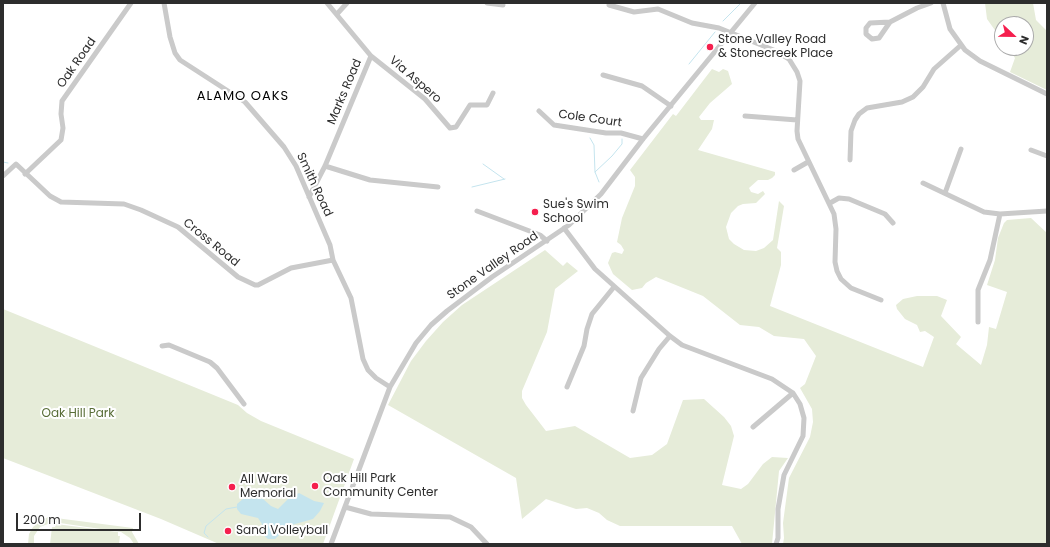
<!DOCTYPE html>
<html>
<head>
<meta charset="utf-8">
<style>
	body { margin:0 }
	#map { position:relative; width:1050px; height:547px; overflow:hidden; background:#fff; font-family:Poppins,sans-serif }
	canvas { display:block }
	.frame { position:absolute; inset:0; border:4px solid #2d2d2d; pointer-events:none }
	.north { position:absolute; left:994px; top:16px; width:40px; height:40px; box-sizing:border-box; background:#fff; border:1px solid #ababab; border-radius:50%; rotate:112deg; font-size:11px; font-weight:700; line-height:16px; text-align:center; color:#2d2d2d }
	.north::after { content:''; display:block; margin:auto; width:14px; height:18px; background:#f51f4e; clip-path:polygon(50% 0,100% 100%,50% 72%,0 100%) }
	.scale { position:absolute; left:16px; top:513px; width:125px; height:18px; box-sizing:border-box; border:2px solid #2d2d2d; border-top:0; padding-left:5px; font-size:12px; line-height:14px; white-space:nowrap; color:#2d2d2d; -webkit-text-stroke:3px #fff; paint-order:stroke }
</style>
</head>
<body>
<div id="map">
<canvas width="1050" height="547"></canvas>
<div class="frame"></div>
<div class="north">N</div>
<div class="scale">200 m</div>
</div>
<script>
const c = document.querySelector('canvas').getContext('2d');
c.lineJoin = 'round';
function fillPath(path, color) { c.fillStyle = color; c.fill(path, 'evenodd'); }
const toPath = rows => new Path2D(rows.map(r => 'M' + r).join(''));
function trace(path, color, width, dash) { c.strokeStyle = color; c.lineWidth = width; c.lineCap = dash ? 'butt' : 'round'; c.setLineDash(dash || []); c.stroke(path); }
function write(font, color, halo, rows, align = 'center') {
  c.font = font + ' Poppins,sans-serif'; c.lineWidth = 4; c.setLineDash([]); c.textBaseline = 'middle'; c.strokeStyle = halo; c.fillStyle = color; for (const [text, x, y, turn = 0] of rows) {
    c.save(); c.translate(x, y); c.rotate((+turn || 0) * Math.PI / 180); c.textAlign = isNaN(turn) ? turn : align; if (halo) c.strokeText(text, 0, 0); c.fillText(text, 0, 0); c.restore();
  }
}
fillPath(toPath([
	[985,3,1033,3,1036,20,1047,31,1047,90,1010,72,1015,58,1008,48,1026,48,1026,24,1002,24,1002,40,987,19],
	[712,69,719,72,723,69,728,71,732,84,710,103,699,117,701,120,714,120,712,129,698,150,775,172,775,175,772,178,768,180,758,180,749,188,751,192,758,194,763,191,765,194,756,203,743,204,738,206,731,213,726,227,729,239,734,244,744,250,756,251,764,248,773,240,779,201,784,206,777,248,781,252,781,265,770,306,923,367,934,337,925,331,920,332,917,325,905,319,897,309,896,305,903,299,917,296,937,296,947,300,941,316,961,337,956,344,981,365,987,345,989,327,996,329,1007,292,987,285,995,260,998,238,1004,223,1007,220,1031,218,1047,233,1047,544,783,544,784,538,783,523,789,478,810,437,813,422,812,409,800,388,805,384,816,356,804,339,774,336,759,327,740,325,703,296,656,277,646,283,642,288,632,290,613,274,608,263,612,253,615,252,622,254,624,250,621,245,617,242,622,218,635,186,635,177,630,170,673,114,676,116],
	[545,250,563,266,567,262,578,271,555,289,547,332,522,391,522,398,526,405,546,431,575,426,630,458,652,455,667,444,683,400,704,399,724,417,731,426,734,436,722,485,741,489,748,484,763,464,772,457,788,458,779,471,772,544,742,544,732,526,620,526,607,520,599,513,587,508,576,509,546,499,522,519,516,478,388,405,411,361,426,341,443,322,462,305],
	[3,309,238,405,247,413,261,421,354,459,323,544,219,544,161,519,3,458],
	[48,517,133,528,132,532,139,544,134,544,130,538,121,532,53,522,40,527,34,536,34,544,28,544,29,534,33,527,40,521],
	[56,524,118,532,118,536,120,536,119,544,50,544,52,527,55,527]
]), '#e6ecd9');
fillPath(toPath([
	[299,493,314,501,324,503,320,511,313,519,288,526,275,539,268,539,261,533,262,524,258,518,241,514,237,509,237,504,243,499,254,498,263,499,271,506,278,509,290,497]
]), '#c4e4ee');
trace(toPath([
	[723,21,741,3],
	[689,64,715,32],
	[590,138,594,145,595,172],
	[3,162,8,163],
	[483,164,504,179],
	[599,182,595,172,612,156,622,144,622,139],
	[472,187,505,179],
	[208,537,204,533,206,526,226,509,237,507]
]), '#c4e4ee', 1);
trace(toPath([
	[164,3,170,37,175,53,180,60,245,102,284,147,296,166,330,245,333,260,351,298,363,359,368,370,376,378,390,387],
	[487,3,503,5],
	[943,3,950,29,965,50,980,61,1047,94],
	[609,5,634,12,658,9,692,23,719,28,776,51,789,59,797,72,800,81,797,131,798,139,834,214,836,229,835,262,837,271,841,279,851,288,881,300],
	[337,14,347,3],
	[890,22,870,23,866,28,866,34,872,39,879,38,890,22,917,8,931,3],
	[371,56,425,99,450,128,456,127,470,105,487,105,493,93],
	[603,75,642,86,671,106],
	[539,111,554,125,606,133,621,133,643,139],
	[745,116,797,120],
	[1031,150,1047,156],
	[850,160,851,131,855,120,859,114,867,108,902,102,913,97,923,87,934,69,960,46],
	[325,166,370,180,438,187],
	[794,170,808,162],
	[25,174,61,140,63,128,61,114,62,101,131,3],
	[3,176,16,164,50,196,61,202,124,204,141,210,178,227,238,277,255,285,258,285,291,268,333,260],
	[923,183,984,212,1000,214,1047,211],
	[945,193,961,149],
	[309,197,325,166,371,56,327,3],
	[830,203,839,198,849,199,885,214,893,223],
	[477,211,540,235,547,241],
	[564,228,595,269,670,336,682,345,772,379,793,393,800,404,804,418,803,436,784,475,778,509,778,538,776,544],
	[978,322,978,290,990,260,1000,214],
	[162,346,169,345,210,362,217,368,244,404],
	[567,387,584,346,587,329,592,314,614,287],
	[633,411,641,378,659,349,670,336],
	[753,427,793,393],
	[345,507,371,514,450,517,471,527,487,544],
	[331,544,390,387,416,343,431,325,447,311,492,277,569,225,601,194,643,139,755,3]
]), '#cacaca', 5);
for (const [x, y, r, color] of [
	[710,47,4,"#f51f4e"],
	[535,212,4,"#f51f4e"],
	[315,486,4,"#f51f4e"],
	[232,487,4,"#f51f4e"],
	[228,531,4,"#f51f4e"]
]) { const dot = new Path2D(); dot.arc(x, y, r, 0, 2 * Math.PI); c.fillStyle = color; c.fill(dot); trace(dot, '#fff', 1.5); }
write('12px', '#2d2d2d', '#fff', [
	["Stone Valley Road",718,40],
	["& Stonecreek Place",718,54],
	["Sue's Swim",543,205],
	["School",543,219],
	["Oak Hill Park",323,479],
	["Community Center",323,493],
	["All Wars",240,480],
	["Memorial",240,494],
	["Sand Volleyball",236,531]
], 'left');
write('12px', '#2d2d2d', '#fff', [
	["Oak Road",77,63,-55],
	["Via Aspero",415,80,41],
	["Marks Road",345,92,-67],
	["Cole Court",590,119,8],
	["Smith Road",314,185,65],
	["Cross Road",211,243,39],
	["Stone Valley Road",493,266,-35]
]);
write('12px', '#586d37', '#fff', [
	["Oak Hill Park",78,414]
]);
c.letterSpacing = '1px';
write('13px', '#000', '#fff', [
	["ALAMO OAKS",243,97]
]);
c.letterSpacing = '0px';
</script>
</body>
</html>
